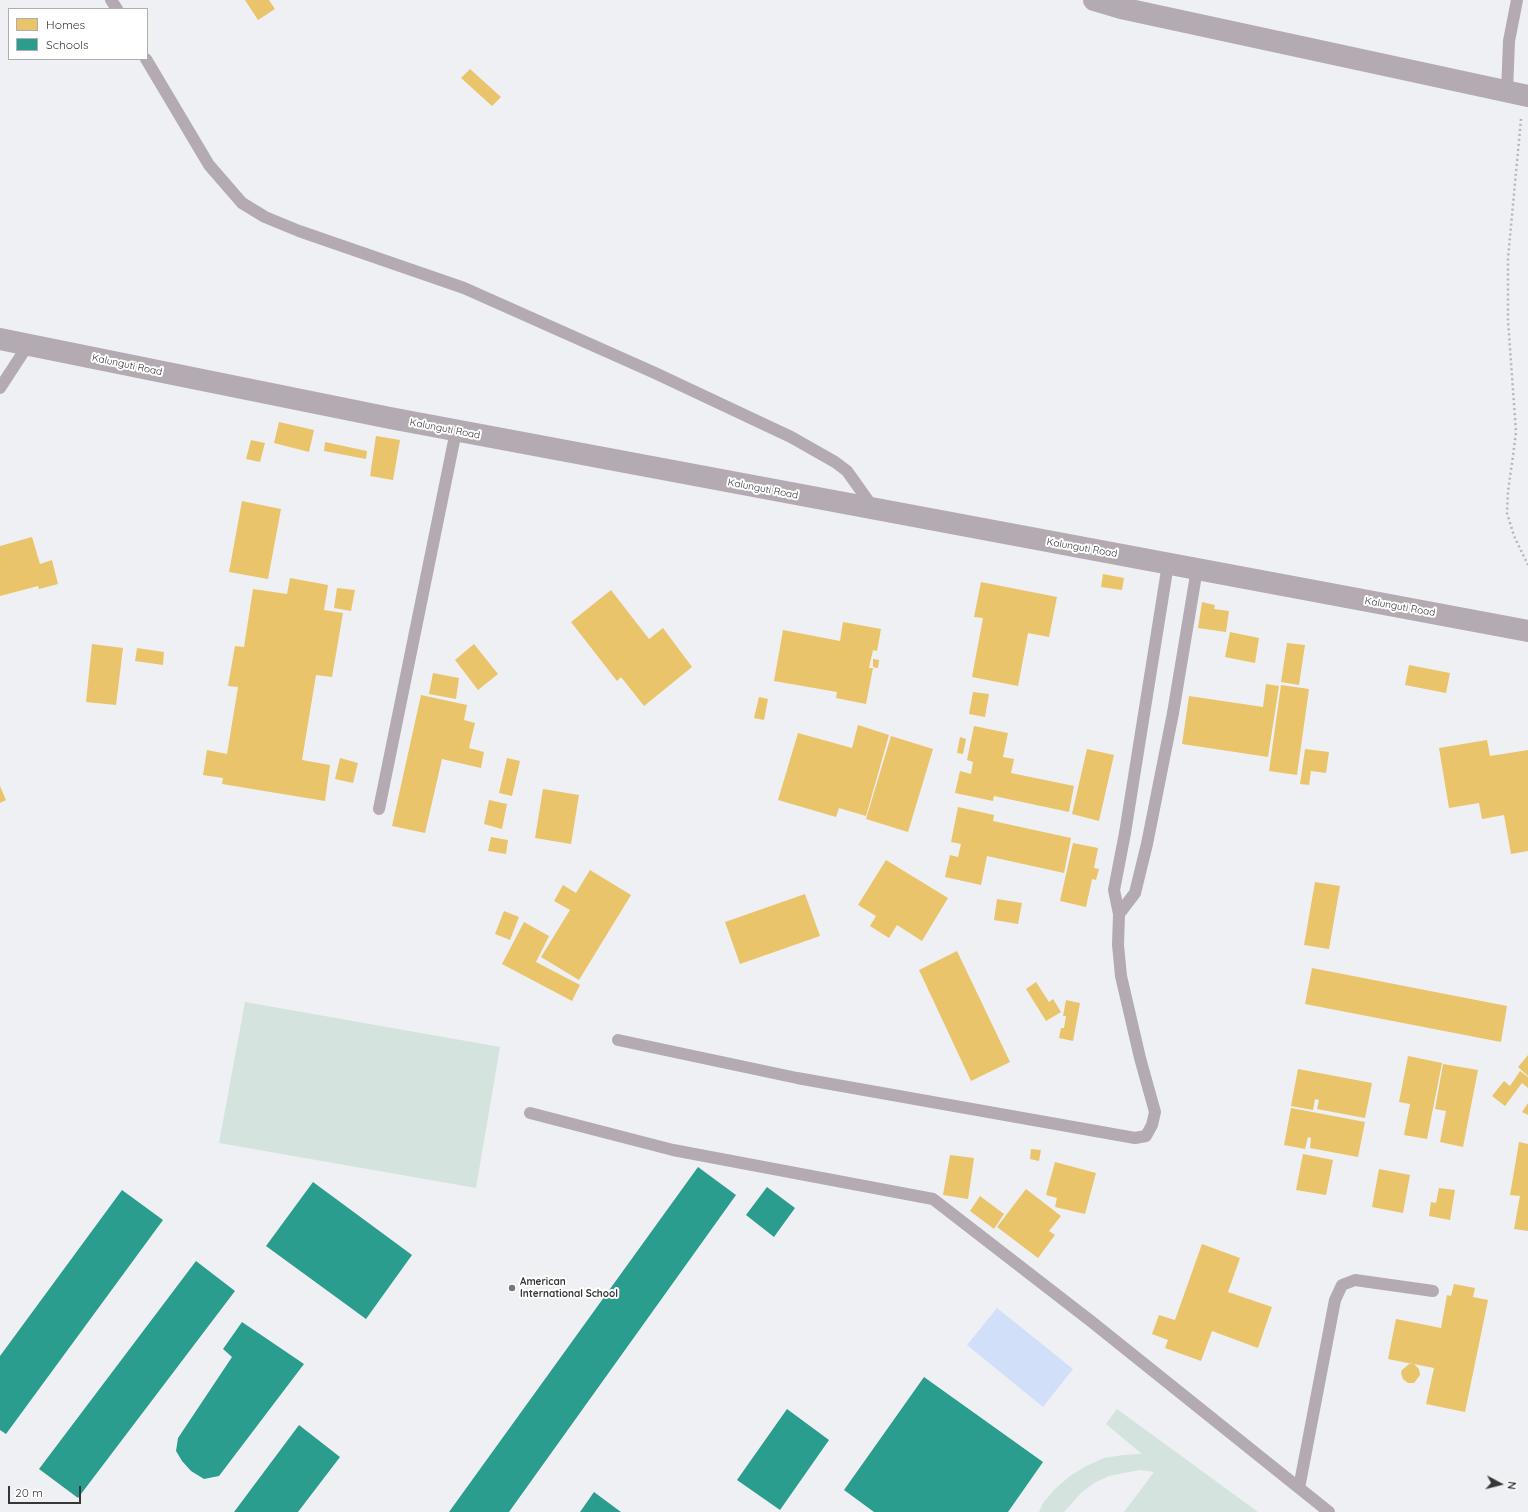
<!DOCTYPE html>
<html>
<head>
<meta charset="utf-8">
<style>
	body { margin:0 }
	#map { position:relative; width:1528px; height:1512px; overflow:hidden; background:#eff0f3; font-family:Quicksand,sans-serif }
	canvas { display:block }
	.legend { position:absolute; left:8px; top:8px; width:140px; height:52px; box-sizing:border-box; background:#fff; border:1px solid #afafaf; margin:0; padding:5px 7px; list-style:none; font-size:12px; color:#363638 }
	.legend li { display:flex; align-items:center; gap:8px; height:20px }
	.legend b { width:20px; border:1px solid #afafaf }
	.north { position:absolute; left:1480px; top:1464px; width:40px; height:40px; -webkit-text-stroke:3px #fff; paint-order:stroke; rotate:97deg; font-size:11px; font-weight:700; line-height:16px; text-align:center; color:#363638 }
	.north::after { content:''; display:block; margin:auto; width:14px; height:18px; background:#363638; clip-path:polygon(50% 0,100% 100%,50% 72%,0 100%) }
	.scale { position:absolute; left:8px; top:1486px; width:73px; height:18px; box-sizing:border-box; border:2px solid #363638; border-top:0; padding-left:5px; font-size:12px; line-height:14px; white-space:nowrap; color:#363638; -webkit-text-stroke:3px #fff; paint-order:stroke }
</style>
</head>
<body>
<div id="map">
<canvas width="1528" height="1512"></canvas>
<ul class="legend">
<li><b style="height:11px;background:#e9c46a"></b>Homes</li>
<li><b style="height:11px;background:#2a9d8f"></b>Schools</li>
</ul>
<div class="north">N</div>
<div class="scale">20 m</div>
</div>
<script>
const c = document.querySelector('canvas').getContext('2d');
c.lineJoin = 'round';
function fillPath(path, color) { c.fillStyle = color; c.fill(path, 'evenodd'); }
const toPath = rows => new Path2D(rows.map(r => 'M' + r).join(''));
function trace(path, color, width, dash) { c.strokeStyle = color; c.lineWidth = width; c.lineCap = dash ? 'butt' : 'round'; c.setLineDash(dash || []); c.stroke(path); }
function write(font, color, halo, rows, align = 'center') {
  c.font = font + ' Quicksand,sans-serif'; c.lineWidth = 4; c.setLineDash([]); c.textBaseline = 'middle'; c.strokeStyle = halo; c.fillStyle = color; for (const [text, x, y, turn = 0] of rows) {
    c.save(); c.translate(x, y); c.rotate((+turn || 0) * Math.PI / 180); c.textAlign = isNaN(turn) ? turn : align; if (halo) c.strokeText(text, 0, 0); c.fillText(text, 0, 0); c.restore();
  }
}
fillPath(toPath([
	[245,1002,500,1047,476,1188,219,1143],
	[1117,1409,1258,1512,1124,1512,1154,1472,1140,1470,1109,1476,1094,1483,1081,1493,1064,1512,1039,1512,1043,1503,1055,1489,1070,1476,1086,1466,1104,1458,1123,1455,1142,1454,1106,1424]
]), '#d4e3dd');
fillPath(toPath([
	[997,1308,1073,1369,1043,1407,967,1345]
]), '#d2dff9');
fillPath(toPath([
	[245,0,269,0,275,9,258,20],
	[470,69,501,97,492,106,461,78],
	[279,422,314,430,309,452,274,443],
	[376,436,400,440,393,480,370,476],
	[251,440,265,443,260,462,246,459],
	[325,442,367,451,366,459,324,451],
	[242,501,281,509,268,579,229,572],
	[32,537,40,564,52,560,58,584,39,589,38,586,0,596,0,546],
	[1103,574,1124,578,1122,590,1101,587],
	[290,578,328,585,324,610,343,613,332,677,316,675,302,760,330,765,325,801,222,784,223,778,203,775,207,750,227,754,238,687,228,686,235,646,244,647,253,589,287,594],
	[981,582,1057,597,1049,637,1028,633,1018,686,972,677,983,618,974,617],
	[337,588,355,590,351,611,334,608],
	[611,590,649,639,663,628,692,667,644,706,621,677,617,681,571,622],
	[1202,602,1215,605,1214,609,1229,611,1226,632,1198,628],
	[843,622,881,629,877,651,873,650,869,668,873,668,866,704,836,698,837,692,774,681,783,630,840,641],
	[1230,632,1259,638,1255,663,1225,657],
	[1287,643,1305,645,1299,685,1281,682],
	[92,644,123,648,116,705,86,702],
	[474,644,498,674,478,690,455,660],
	[137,648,164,652,163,665,135,661],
	[873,659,879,660,878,668,873,667],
	[1409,665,1450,673,1446,693,1405,685],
	[433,673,459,678,456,699,429,694],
	[1266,684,1279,686,1268,757,1182,744,1189,696,1263,707],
	[1281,685,1309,689,1297,775,1269,771],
	[973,692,989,694,985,717,969,714],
	[421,695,467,705,464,720,475,723,469,748,484,752,481,768,442,759,425,833,392,826],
	[759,697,768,699,764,720,754,718],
	[858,725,889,735,866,816,839,808,836,817,778,800,798,733,852,748],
	[974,726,1008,733,1003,757,1014,759,1011,773,1074,786,1069,812,994,796,993,801,955,793,960,771,971,774,973,762,967,760],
	[891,736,933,749,908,832,866,819],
	[960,737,966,739,963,754,957,753],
	[1487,740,1490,756,1528,750,1528,851,1511,854,1504,815,1482,819,1479,803,1449,808,1439,748],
	[1087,749,1114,755,1099,821,1072,814],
	[1305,749,1329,752,1326,773,1311,771,1309,785,1300,784],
	[340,758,358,763,353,783,335,779],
	[507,758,520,761,512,796,499,793],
	[0,786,6,800,0,803],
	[543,789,579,795,571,844,535,838],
	[489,800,507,804,502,829,484,824],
	[958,807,994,815,993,821,1071,838,1064,873,987,856,981,885,945,877,950,855,958,857,961,844,951,842],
	[491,837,508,840,506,854,488,851],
	[1073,843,1098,848,1094,868,1099,869,1096,880,1092,879,1086,907,1060,901],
	[886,860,948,898,922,941,897,925,889,938,870,926,876,916,858,905],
	[590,870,631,895,579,980,541,957,570,910,554,901,563,885,576,893],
	[1315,882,1340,886,1329,949,1304,945],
	[805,894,820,936,740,964,725,922],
	[997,899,1022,903,1018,924,994,920],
	[504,911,519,917,510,940,495,934],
	[524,922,549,936,536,962,580,985,572,1001,502,964],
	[957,951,1010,1062,971,1081,919,970],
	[1312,968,1507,1006,1501,1042,1305,1004],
	[1036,982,1049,1002,1053,999,1061,1012,1046,1021,1026,989],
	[1066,1000,1080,1003,1073,1041,1059,1038,1061,1028,1064,1028,1066,1016,1063,1016],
	[1528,1055,1528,1076,1518,1067],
	[1408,1056,1442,1063,1427,1139,1404,1135,1410,1104,1399,1102],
	[1443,1064,1478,1070,1463,1147,1440,1142,1446,1111,1435,1109],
	[1298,1069,1372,1083,1365,1118,1317,1109,1319,1100,1315,1099,1313,1110,1291,1106],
	[1520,1071,1528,1077,1528,1088,1522,1083,1505,1106,1492,1096,1504,1081,1510,1086],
	[1528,1103,1528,1115,1522,1112],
	[1291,1108,1365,1122,1358,1157,1310,1148,1311,1138,1308,1137,1305,1149,1284,1145],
	[1519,1142,1528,1144,1528,1231,1514,1229,1520,1196,1510,1195],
	[1031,1149,1041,1150,1039,1161,1030,1159],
	[1303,1154,1333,1160,1326,1195,1296,1190],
	[950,1155,974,1158,968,1199,943,1195],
	[1055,1162,1096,1173,1085,1214,1055,1207,1057,1198,1046,1195],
	[1379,1169,1410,1175,1403,1213,1372,1207],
	[1439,1188,1455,1190,1450,1220,1429,1216,1431,1202,1436,1203],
	[1026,1189,1061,1216,1049,1231,1055,1235,1038,1258,997,1227],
	[980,1196,1004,1214,994,1229,970,1211],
	[1202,1244,1240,1258,1228,1292,1272,1307,1258,1348,1212,1331,1201,1361,1165,1348,1168,1340,1152,1334,1159,1315,1175,1320],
	[1454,1284,1475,1288,1473,1297,1488,1300,1465,1412,1426,1404,1434,1368,1414,1364,1419,1369,1420,1375,1414,1383,1408,1383,1403,1379,1401,1373,1402,1370,1409,1364,1413,1364,1388,1359,1396,1319,1441,1328,1447,1295,1451,1296]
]), '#e9c46a');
fillPath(toPath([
	[698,1167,736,1195,509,1512,449,1512],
	[313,1182,412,1255,366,1319,266,1246],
	[767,1187,795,1208,774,1237,746,1215],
	[122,1190,163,1220,6,1434,0,1430,0,1356],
	[196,1261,235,1291,78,1498,39,1469],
	[242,1322,304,1364,219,1476,204,1479,191,1471,182,1461,176,1451,178,1438,232,1357,223,1349],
	[924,1377,1043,1462,1008,1512,874,1512,844,1490],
	[787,1409,829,1440,780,1510,737,1480],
	[299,1425,340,1457,298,1512,234,1512],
	[594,1492,621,1512,580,1512]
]), '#2a9d8f');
trace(toPath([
	[1521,119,1508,258,1508,320,1516,432,1513,456,1508,491,1507,513,1514,536,1528,565]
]), '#b8b4ba', 2.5, [2, 3]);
trace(toPath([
	[111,0,117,9],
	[146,59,209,165,242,203,265,217,299,231,464,288,655,373,791,437,835,462,847,471,874,509],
	[1507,92,1509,41,1517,0],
	[0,388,28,345],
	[379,809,456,431],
	[1119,914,1135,893,1147,844,1173,713,1197,569],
	[618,1040,797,1078,1135,1138,1146,1136,1152,1125,1155,1112,1140,1058,1121,976,1118,945,1119,914,1114,890,1125,833,1168,564],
	[530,1113,673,1150,933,1199,1092,1322,1329,1512],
	[1299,1488,1335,1300,1342,1285,1355,1280,1433,1291]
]), '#b3aab2', 12);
trace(toPath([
	[1094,0,1121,8,1528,96],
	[0,339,390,418,1528,631]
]), '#b3aab2', 22);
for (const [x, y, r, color] of [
	[512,1288,4,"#777779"]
]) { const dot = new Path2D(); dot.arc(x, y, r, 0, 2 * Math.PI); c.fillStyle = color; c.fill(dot); trace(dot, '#fff', 1.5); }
write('10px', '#363638', '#fff', [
	["Kalunguti Road",127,365,12],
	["Kalunguti Road",445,429,11],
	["Kalunguti Road",763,489,11],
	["Kalunguti Road",1082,548,10],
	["Kalunguti Road",1400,607,10]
]);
write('bold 10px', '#363638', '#fff', [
	["American",520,1282],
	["International School",520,1294]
], 'left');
</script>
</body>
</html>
